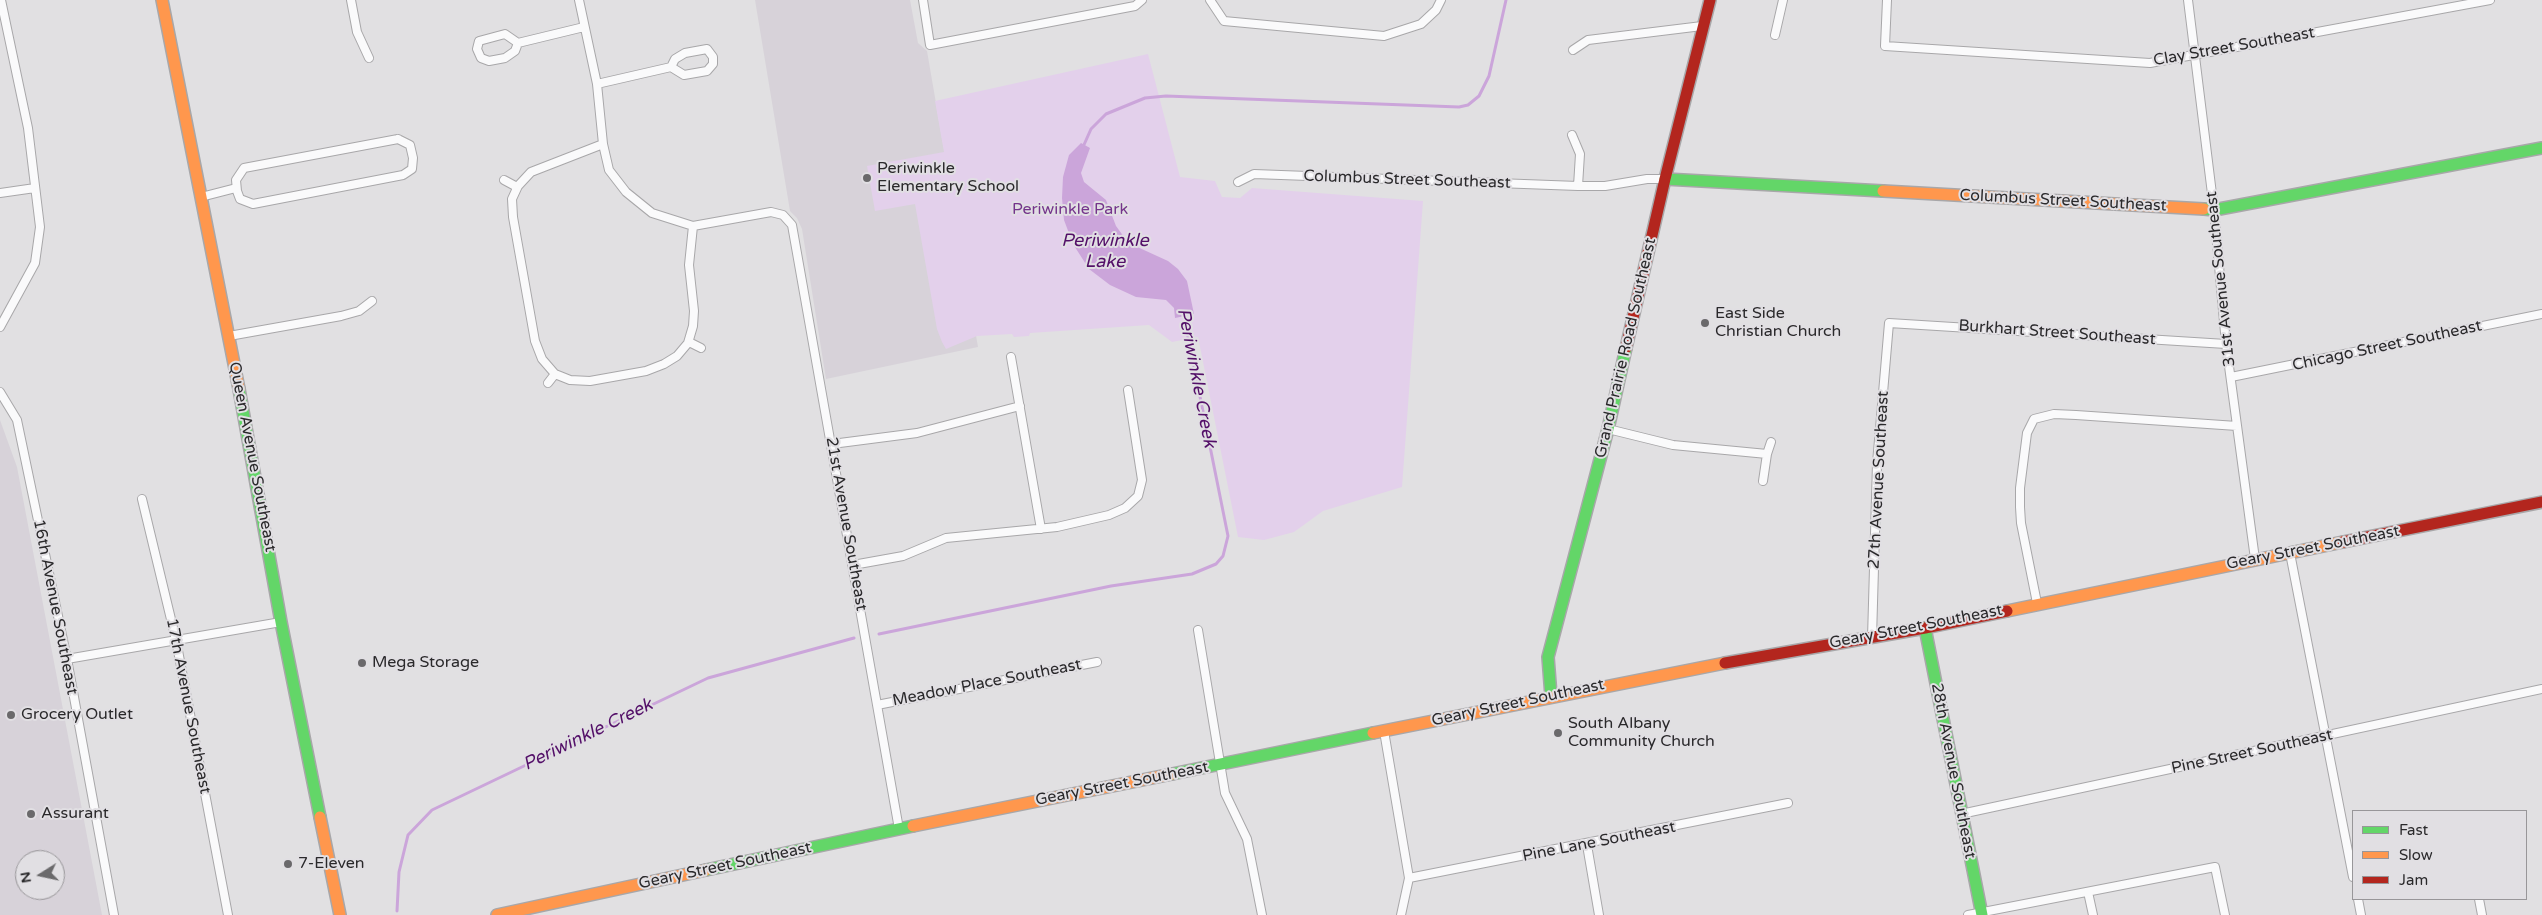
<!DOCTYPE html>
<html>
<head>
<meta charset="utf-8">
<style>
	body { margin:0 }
	#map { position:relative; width:2542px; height:915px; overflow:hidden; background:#e1e0e2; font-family:"Varela Round",sans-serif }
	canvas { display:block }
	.legend { position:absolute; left:2352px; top:810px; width:175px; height:90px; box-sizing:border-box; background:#e1dfe3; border:1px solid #989699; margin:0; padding:6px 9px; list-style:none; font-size:15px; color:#2a292b }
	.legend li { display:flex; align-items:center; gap:10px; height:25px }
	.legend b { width:25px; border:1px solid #989699 }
	.north { position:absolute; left:15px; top:850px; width:50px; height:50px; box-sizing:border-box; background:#e1dfe3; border:1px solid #989699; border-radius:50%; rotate:260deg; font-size:14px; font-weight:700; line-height:20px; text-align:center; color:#2a292b }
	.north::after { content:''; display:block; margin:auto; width:18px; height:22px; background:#6a696b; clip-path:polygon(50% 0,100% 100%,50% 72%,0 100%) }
</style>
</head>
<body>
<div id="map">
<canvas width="2542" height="915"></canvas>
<ul class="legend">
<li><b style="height:6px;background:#63d668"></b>Fast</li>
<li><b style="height:6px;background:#ff974d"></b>Slow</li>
<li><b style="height:6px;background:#b3261e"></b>Jam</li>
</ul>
<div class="north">N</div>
</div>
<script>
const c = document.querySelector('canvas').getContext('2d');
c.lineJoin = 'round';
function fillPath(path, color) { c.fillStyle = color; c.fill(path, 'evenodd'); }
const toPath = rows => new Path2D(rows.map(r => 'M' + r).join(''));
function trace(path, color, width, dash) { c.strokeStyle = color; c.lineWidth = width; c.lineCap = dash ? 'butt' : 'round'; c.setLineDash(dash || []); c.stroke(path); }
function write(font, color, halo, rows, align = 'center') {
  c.font = font + ' "Varela Round",sans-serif'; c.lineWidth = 4; c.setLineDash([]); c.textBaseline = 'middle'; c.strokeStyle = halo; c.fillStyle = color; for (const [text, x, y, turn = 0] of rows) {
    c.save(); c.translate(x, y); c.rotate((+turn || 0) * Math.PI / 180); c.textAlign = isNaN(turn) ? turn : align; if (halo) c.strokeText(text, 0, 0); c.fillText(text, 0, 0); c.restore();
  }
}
fillPath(toPath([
	[755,0,910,0,918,43,927,51,978,347,826,379,802,229,797,218,790,211],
	[0,420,17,467,102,915,0,915],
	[25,860,55,860,55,890,25,890]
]), '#d7d2d9');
fillPath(toPath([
	[1148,54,1180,177,1215,181,1222,197,1240,198,1252,188,1423,201,1402,487,1323,511,1294,532,1264,540,1238,537,1198,337,1172,342,1149,325,1030,333,1029,336,1014,337,1012,334,977,336,946,349,942,342,937,329,915,204,875,211,867,166,944,152,935,101]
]), '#e3d0eb');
fillPath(toPath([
	[1081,143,1090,148,1081,173,1084,182,1106,200,1116,226,1124,237,1133,245,1168,261,1178,269,1187,281,1194,314,1175,318,1174,308,1166,300,1136,297,1110,285,1089,269,1073,244,1064,220,1062,198,1063,177,1069,155]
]), '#cba5da');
trace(toPath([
	[1083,147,1091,129,1106,114,1145,98,1166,96,1459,107,1468,105,1479,96,1489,76,1506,0],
	[879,634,1111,586,1192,574,1216,564,1223,556,1228,536,1183,312],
	[397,911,399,872,408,835,432,810,708,678,854,638]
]), '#cba5da', 3);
const street = toPath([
	[351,0,357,32,369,58],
	[579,0,597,84,603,144,609,170,626,192,652,213,693,226,771,212,783,215,792,225,899,829],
	[923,0,930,45,1135,6,1142,0],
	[1210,0,1224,21,1384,36,1421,24,1436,10,1441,0],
	[1887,0,1885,46,2150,63,2490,0],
	[2188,0,2214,210,2226,344,2255,559],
	[1775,35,1783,0],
	[518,43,505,34,479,41,477,49,481,58,489,61,505,58,515,51,518,43,584,27],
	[1573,50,1588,40,1702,26],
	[597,84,671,67,684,75,707,71,713,64,713,57,707,49,685,53,675,59,671,67],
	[1572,135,1580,154,1578,186],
	[398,139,410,145,413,158,412,169,403,175,253,204,240,199,237,191,236,180,244,168,398,139],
	[603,144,531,172,518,186,512,199,513,217,535,341,542,359,555,374,570,380,590,381,646,371,664,364,677,356,688,343,693,326,694,311,689,265,693,226],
	[504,180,517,187],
	[1238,182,1254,174,1578,186,1605,186,1647,179,1665,179],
	[0,193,35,188],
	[201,197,236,188],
	[0,327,35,263,40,227,28,128,1,0],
	[229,336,341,316,359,311,372,301],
	[689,342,701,348],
	[1011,357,1041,529],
	[2231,377,2542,314],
	[548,383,555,374],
	[0,392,17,420,67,659,114,915],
	[1608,429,1673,445,1767,454],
	[832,444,917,433,1020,406],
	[1763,481,1767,454,1771,442],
	[142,499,176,640,228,915],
	[2290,553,2353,877],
	[853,565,903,556,946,538,1057,527,1109,515,1125,508,1138,496,1142,480,1128,390],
	[2037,603,2021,523,2020,507,2020,488,2027,433,2034,419,2054,414,2076,415,2237,426],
	[1198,630,1225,793,1247,839,1262,915],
	[1872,638,1877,463,1889,323,2226,344],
	[67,659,281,622],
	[877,705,1097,662],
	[1384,731,1409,878,1401,915],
	[1961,814,2542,689],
	[1587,845,1599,915],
	[1409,878,1788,803],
	[2088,892,2093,915],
	[2358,899,2361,915],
	[2479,899,2482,915],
	[1968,915,2215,867,2225,915]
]);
const fast = toPath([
	[1665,179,1883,191],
	[2204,209,2214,210,2542,148],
	[239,389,281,622,320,817],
	[1925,628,1982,915],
	[1551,696,1548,657,1608,429,1626,348],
	[1172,774,1373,733],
	[706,870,913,826]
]);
const slow = toPath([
	[162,0,239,389],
	[1883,191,2204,209],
	[2007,611,2343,542],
	[1373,733,1725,663],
	[320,817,340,915],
	[913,826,1172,774],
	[497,915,706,870]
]);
const jam = toPath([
	[1626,348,1665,179,1710,0],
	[2343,542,2542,502],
	[1725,663,1925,628,2007,611]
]);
trace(street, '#a8a7a9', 10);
trace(fast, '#a8a7a9', 14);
trace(slow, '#a8a7a9', 14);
trace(jam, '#a8a7a9', 14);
trace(street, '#fafafb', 8);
trace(fast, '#63d668', 11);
trace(slow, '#ff974d', 11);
trace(jam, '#b3261e', 11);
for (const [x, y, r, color] of [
	[867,178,5,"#6a696b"],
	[1705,323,5,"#6a696b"],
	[362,663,5,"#6a696b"],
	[11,715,5,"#6a696b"],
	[1558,733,5,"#6a696b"],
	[31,814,5,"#6a696b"],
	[288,864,5,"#6a696b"]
]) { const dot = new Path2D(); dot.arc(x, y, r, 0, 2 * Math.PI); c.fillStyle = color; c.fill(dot); trace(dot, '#e1dfe3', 2); }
write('16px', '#2a292b', '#e1dfe3', [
	["Clay Street Southeast",2234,47,-10],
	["Columbus Street Southeast",1407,180,2],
	["Columbus Street Southeast",2063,201,3],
	["31st Avenue Southeast",2221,279,-96],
	["Burkhart Street Southeast",2057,333,4],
	["Chicago Street Southeast",2387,346,-12],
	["Grand Prairie Road Southeast",1626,348,-77],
	["Queen Avenue Southeast",252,457,79],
	["27th Avenue Southeast",1879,480,-87],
	["21st Avenue Southeast",846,524,80],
	["Geary Street Southeast",2313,548,-11],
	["16th Avenue Southeast",55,607,79],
	["Geary Street Southeast",1916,627,-11],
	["Meadow Place Southeast",987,683,-11],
	["Geary Street Southeast",1518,703,-12],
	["17th Avenue Southeast",188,706,79],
	["Pine Street Southeast",2252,752,-12],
	["28th Avenue Southeast",1953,771,79],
	["Geary Street Southeast",1122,784,-11],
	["Pine Lane Southeast",1599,842,-11],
	["Geary Street Southeast",725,866,-12]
]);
write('16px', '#2a292b', '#e1dfe3', [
	["Periwinkle",877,169],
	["Elementary School",877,187],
	["East Side",1715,314],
	["Christian Church",1715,332],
	["Mega Storage",372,663],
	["Grocery Outlet",21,715],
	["South Albany",1568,724],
	["Community Church",1568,742],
	["Assurant",41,814],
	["7-Eleven",298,864]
], 'left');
write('16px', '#74348b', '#e1dfe3', [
	["Periwinkle Park",1070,210]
]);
write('italic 18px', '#530f68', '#e1dfe3', [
	["Periwinkle",1105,241],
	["Lake",1105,262],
	["Periwinkle Creek",1196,378,79],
	["Periwinkle Creek",588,735,-26]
]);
</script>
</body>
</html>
